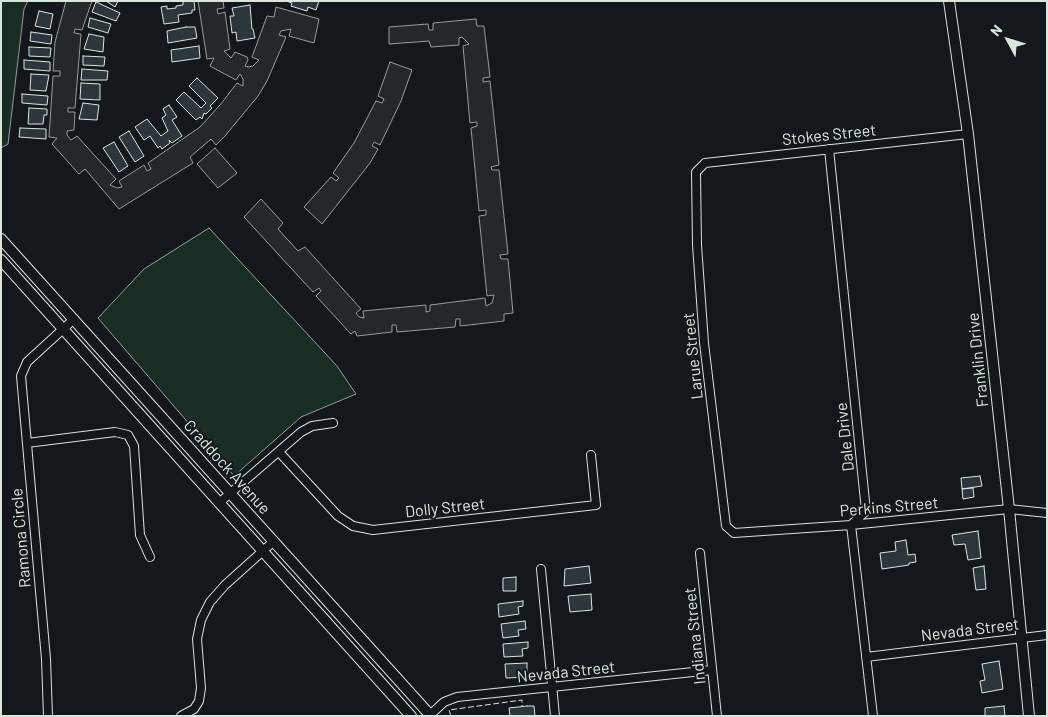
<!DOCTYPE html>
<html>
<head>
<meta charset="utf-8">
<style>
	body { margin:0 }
	#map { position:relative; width:1048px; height:717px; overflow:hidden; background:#14181c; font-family:Barlow,sans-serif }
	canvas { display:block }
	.frame { position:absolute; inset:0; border:2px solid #d8e6dc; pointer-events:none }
	.north { position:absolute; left:983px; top:15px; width:50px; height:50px; -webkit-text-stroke:4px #14181c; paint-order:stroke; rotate:309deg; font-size:14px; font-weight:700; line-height:20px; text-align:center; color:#d8e6dc }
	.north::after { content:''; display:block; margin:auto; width:18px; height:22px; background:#d8e6dc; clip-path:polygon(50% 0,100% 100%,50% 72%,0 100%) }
</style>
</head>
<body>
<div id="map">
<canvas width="1048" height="717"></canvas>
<div class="frame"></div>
<div class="north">N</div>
</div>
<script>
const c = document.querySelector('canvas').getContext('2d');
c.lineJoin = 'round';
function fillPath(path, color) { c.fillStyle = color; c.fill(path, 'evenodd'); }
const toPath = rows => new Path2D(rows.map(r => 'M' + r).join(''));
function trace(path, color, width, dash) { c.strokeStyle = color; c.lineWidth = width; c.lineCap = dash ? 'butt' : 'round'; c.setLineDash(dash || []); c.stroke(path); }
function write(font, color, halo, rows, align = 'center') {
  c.font = font + ' Barlow,sans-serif'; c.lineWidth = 4; c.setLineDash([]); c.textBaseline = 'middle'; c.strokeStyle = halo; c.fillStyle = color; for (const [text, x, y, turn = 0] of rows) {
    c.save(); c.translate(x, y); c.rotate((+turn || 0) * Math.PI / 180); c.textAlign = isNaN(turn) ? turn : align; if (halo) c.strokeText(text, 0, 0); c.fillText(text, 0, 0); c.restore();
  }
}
const green = toPath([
	[1,1,28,1,24,9,8,144,1,148,1,1],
	[209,228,337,366,356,394,301,417,234,476,98,318,144,269,209,228]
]);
fillPath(green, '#1a2d24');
trace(green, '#939e99', 1);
const parking = toPath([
	[66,1,92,1,82,30,75,29,74,33,81,34,75,108,68,108,68,112,75,112,74,130,67,131,67,135,71,140,77,136,116,179,110,185,117,188,122,187,119,181,144,165,147,171,151,169,148,163,200,127,220,105,237,83,243,86,243,79,240,74,236,80,210,66,214,58,207,59,198,1,223,1,224,8,217,9,218,14,225,12,230,49,224,51,231,58,235,52,247,57,248,60,245,66,248,67,253,66,259,60,252,57,267,16,274,17,276,7,319,19,314,43,289,36,291,29,281,31,279,35,286,37,267,81,258,96,225,136,216,145,211,139,190,157,193,163,119,209,85,169,79,174,52,144,57,138,49,137,53,76,60,76,60,71,53,71,55,42,66,1],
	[476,19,477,26,484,26,490,77,483,78,483,82,490,81,499,165,491,167,492,170,499,170,508,254,500,255,501,259,508,259,513,313,504,314,504,321,460,326,460,319,456,319,455,327,397,332,396,325,392,325,392,332,357,336,355,331,351,334,316,296,321,291,319,288,313,292,244,217,261,199,283,223,278,229,298,251,305,247,361,309,356,313,359,317,364,318,363,311,426,305,426,312,430,311,430,305,485,298,486,306,492,303,494,295,487,296,479,216,486,215,486,210,479,211,471,128,477,126,477,122,470,123,463,46,469,44,462,37,459,38,459,45,431,47,429,41,389,44,389,27,428,24,429,30,433,30,433,23,476,19],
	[390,62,412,70,401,101,380,145,374,142,372,146,378,149,370,163,322,224,304,207,331,177,336,181,339,178,333,173,354,143,376,101,382,103,384,99,378,96,390,62],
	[215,148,237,173,218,188,197,164,215,148]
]);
fillPath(parking, '#24282b');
trace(parking, '#939e99', 1);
const building = toPath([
	[106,1,118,1,115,7,106,1],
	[183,1,194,1,195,10,192,10,192,13,178,15,179,22,164,24,161,7,167,6,167,9,176,8,176,6,183,5,183,1],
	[286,1,319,1,316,10,308,7,307,11,291,6,292,3,286,1],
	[96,2,120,13,116,21,92,12,96,2],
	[250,5,252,29,253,29,255,38,237,41,236,32,232,33,230,16,234,16,232,8,250,5],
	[39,11,53,14,50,29,35,26,39,11],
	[90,18,111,24,108,33,88,27,90,18],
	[186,27,195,27,197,38,168,43,167,31,186,27],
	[31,32,52,35,51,44,30,41,31,32],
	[89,34,104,37,103,52,84,49,89,34],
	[199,46,200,58,172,62,171,50,199,46],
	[29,47,51,48,50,57,29,56,29,47],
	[83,56,105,57,104,66,83,65,83,56],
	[24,60,50,62,50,71,24,69,24,60],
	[82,69,108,71,107,80,81,80,82,69],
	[31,74,49,75,46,91,30,90,31,74],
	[197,78,218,98,210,106,212,108,206,114,204,113,202,119,200,117,196,120,176,100,184,92,201,108,206,103,189,86,197,78],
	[81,83,100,84,100,100,80,99,81,83],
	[22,94,48,96,47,105,22,103,22,94],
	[83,103,99,105,97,120,79,119,83,103],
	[169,105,177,117,172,120,182,136,172,143,169,140,170,143,162,149,160,146,158,148,150,136,144,140,135,127,147,119,161,136,168,131,162,118,166,115,163,109,169,105],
	[29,108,47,109,47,115,44,115,43,124,28,124,29,108],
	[20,128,46,129,46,139,19,137,20,128],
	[129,131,144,156,135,162,119,137,129,131],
	[114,142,128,166,119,172,103,148,114,142],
	[980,476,982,486,962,489,961,478,980,476],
	[973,488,974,497,963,499,962,489,973,488],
	[978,531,981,558,968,560,965,544,954,545,952,535,978,531],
	[906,540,908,555,915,554,916,562,909,563,909,565,882,569,880,553,896,551,895,542,906,540],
	[589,566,591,583,564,586,565,569,589,566],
	[984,566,986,589,976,590,973,568,984,566],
	[516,577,516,591,503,591,503,578,516,577],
	[591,594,592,610,570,612,568,596,591,594],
	[523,601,523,606,518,607,519,614,499,617,498,604,523,601],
	[525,621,526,629,518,630,519,636,503,638,501,624,525,621],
	[528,642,528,648,522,649,523,656,504,657,503,644,528,642],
	[999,661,1003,689,982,693,980,681,985,680,982,664,999,661],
	[527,663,527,677,506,678,505,664,527,663],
	[527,706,534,706,535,716,510,716,509,708,527,706],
	[1004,706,1005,716,985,716,985,708,1004,706]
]);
fillPath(building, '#2c363c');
trace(building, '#d8e6dc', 1);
const minor = toPath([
	[968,134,705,163,696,172,697,245,704,343,726,526,734,533,851,525,1009,509,1047,513],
	[829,149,866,511,851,525,873,716],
	[27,443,115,432,128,435,134,446,140,535,150,557],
	[279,452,338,516,353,526,373,530,596,505,591,455],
	[219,503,301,432,312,426,333,423],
	[700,553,717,716],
	[541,569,555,716],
	[866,657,1047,635],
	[48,716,46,659,21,376,27,362,74,319],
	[181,716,194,709,199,701,201,688,197,639,201,620,210,602,225,585,274,541],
	[429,716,444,702,457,697,712,670]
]);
const tertiary = toPath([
	[949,1,968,134,1009,509,1029,716],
	[1,239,431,716],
	[1,260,411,716]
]);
trace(minor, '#d8e6dc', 10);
trace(tertiary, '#d8e6dc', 12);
trace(minor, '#14181c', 8);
trace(tertiary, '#14181c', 10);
trace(toPath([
	[451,716,449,710,522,700,522,706]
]), '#d8e6dc', 1, [6, 2.5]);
write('16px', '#d8e6dc', '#14181c', [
	["Stokes Street",829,135,-6],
	["Larue Street",693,356,-96],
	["Franklin Drive",978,360,-96],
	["Dale Drive",845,437,-96],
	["Craddock Avenue",227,467,48],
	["Perkins Street",889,507,-5],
	["Dolly Street",445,508,-6],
	["Ramona Circle",21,538,-95],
	["Nevada Street",970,630,-7],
	["Indiana Street",695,636,-96],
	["Nevada Street",566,672,-6]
]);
</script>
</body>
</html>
